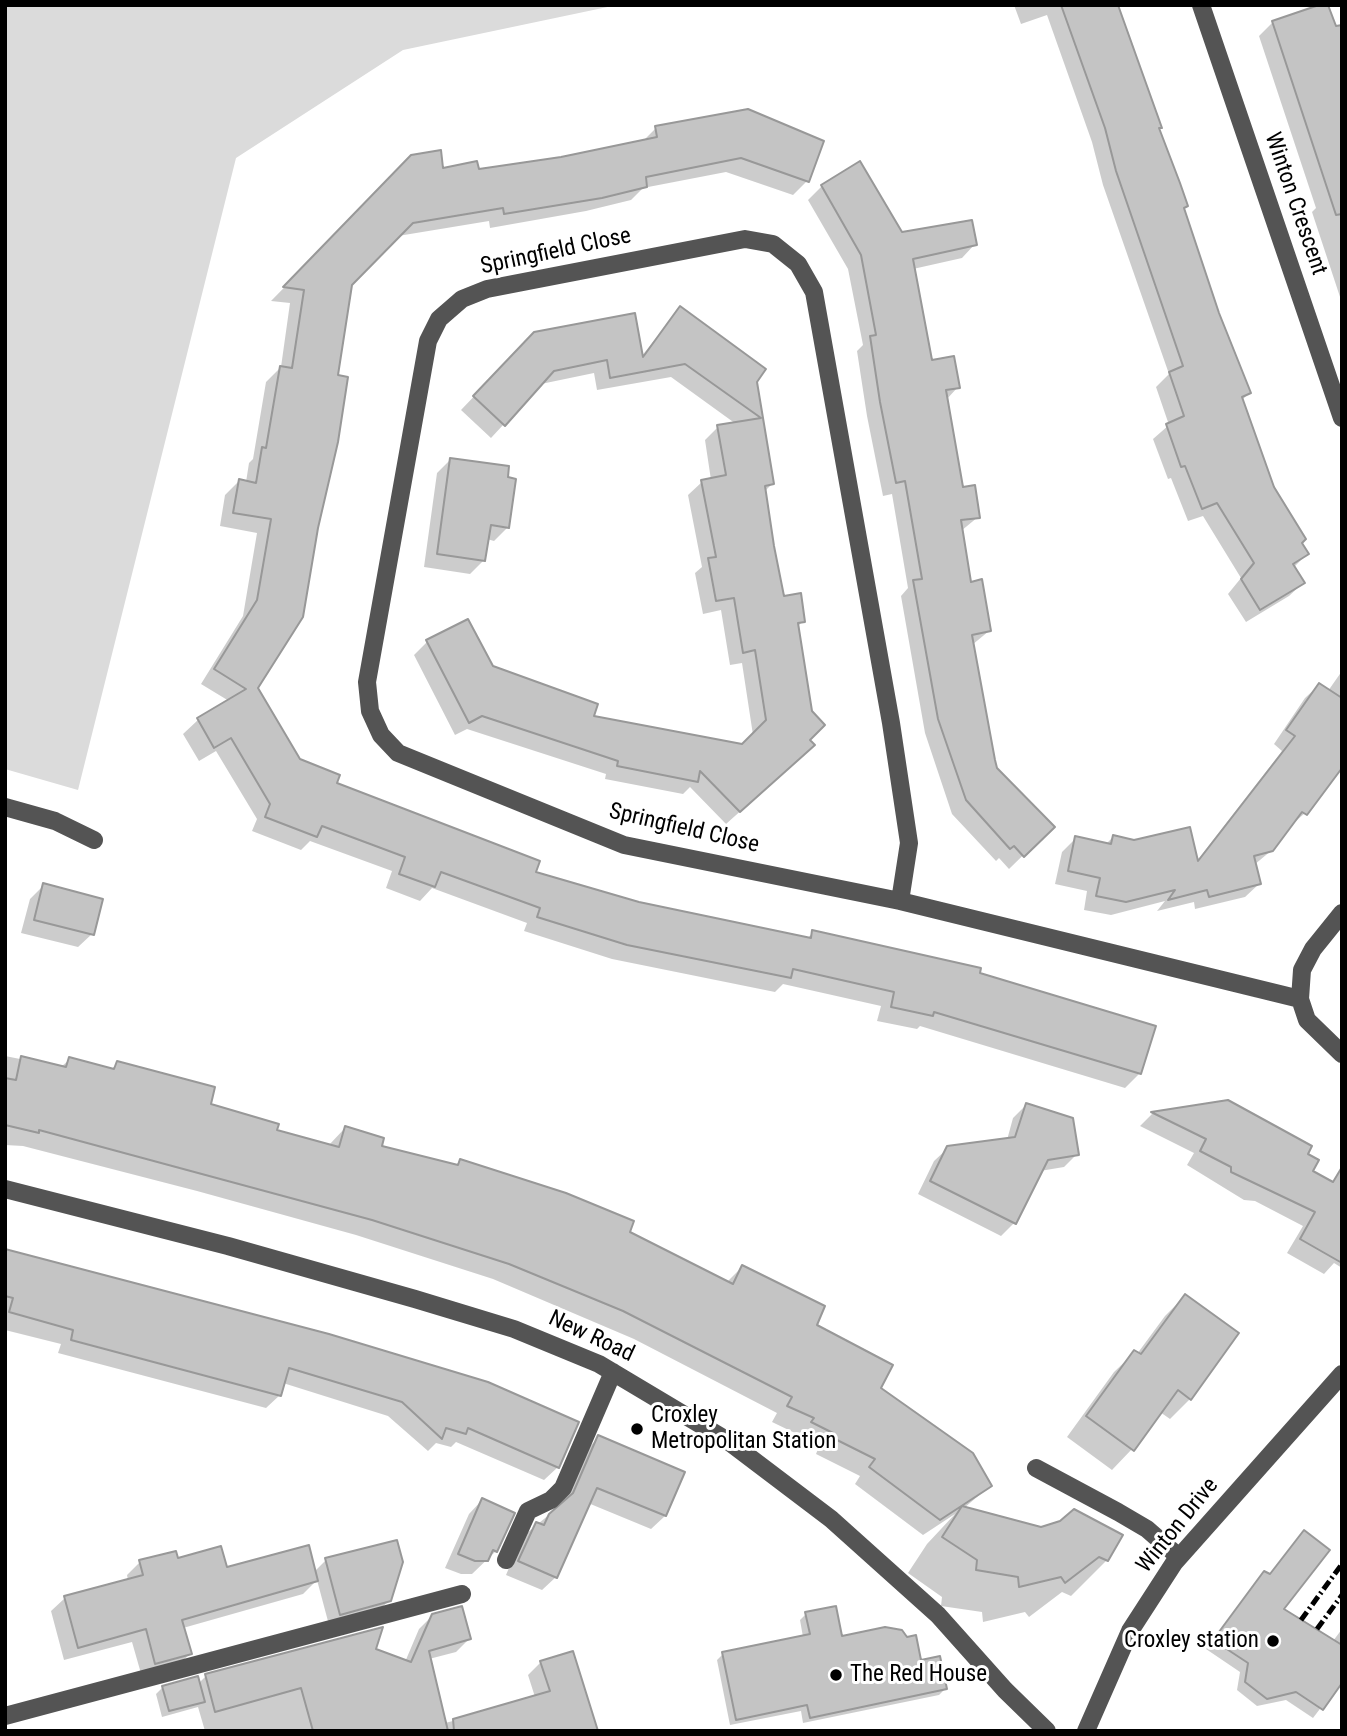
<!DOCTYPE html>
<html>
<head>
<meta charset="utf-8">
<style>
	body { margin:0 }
	#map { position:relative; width:1347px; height:1736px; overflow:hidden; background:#fff; font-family:"Roboto Condensed",sans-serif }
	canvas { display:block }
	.frame { position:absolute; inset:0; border:7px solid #000; pointer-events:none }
</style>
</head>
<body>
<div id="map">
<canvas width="1347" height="1736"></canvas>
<div class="frame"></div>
</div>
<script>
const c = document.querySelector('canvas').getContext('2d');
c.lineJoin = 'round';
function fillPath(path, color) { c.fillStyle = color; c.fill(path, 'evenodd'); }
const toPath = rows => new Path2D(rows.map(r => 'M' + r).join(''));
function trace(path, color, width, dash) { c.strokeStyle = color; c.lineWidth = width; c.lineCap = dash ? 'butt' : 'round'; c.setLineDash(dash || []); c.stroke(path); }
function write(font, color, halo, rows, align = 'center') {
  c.font = font + ' "Roboto Condensed",sans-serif'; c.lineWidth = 6; c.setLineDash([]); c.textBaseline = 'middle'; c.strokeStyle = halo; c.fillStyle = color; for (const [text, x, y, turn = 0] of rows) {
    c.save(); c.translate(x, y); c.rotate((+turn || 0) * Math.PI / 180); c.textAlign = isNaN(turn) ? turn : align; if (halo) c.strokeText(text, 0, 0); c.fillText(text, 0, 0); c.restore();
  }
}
fillPath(toPath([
	[5,5,617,5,403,50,236,158,78,790,5,769]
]), '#dbdbdb');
fillPath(toPath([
	[1014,5,1117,5,1140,68,1218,314,1249,393,1242,400,1272,488,1307,554,1293,568,1303,583,1289,596,1246,622,1228,594,1241,578,1203,516,1188,521,1171,478,1168,479,1153,439,1169,425,1156,387,1169,374,1103,185,1092,142,1047,15,1021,24],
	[1273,22,1335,29,1342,26,1342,303,1312,212,1316,208,1259,36],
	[656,128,807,181,793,195,726,172,643,188,631,200,586,211,490,228,489,221,398,236,350,284,256,688,299,761,335,784,533,873,638,904,807,939,813,932,978,974,1140,1073,1125,1088,920,1026,917,1029,877,1021,881,1006,783,984,775,992,612,959,524,931,527,923,432,888,420,901,386,888,392,871,310,841,301,850,252,831,257,819,216,751,199,761,183,734,198,720,229,701,201,684,243,616,257,533,220,526,225,495,240,480,246,482,249,463,253,459,266,382,281,367,290,303,271,301,412,157,442,170,477,171,562,159,642,142],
	[822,186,901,234,975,244,962,258,913,269,931,363,958,387,946,400,962,489,978,517,961,531,970,584,989,631,972,645,996,769,1052,827,1009,869,999,858,996,861,952,814,925,733,901,596,908,588,892,494,883,496,867,416,857,351,863,345,848,269,808,200],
	[680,308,755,382,772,484,764,492,783,598,803,621,797,627,808,740,799,759,726,824,690,787,683,794,605,779,606,774,467,729,455,735,414,655,427,642,491,667,591,717,742,746,753,735,742,663,730,665,721,610,703,614,695,573,702,567,688,495,702,482,711,480,705,440,718,427,736,424,671,377,597,390,594,373,541,384,491,438,461,410,521,347,641,357],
	[450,460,508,527,494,541,487,539,484,560,470,574,424,567,437,473],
	[1342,671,1342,754,1305,813,1290,826,1272,850,1254,865,1259,884,1245,897,1195,909,1194,902,1157,911,1165,901,1111,915,1084,910,1087,891,1055,884,1062,852,1076,838,1106,844,1113,837,1196,862,1282,751,1274,744,1305,698,1319,685,1328,691],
	[44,885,92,934,78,947,21,933,30,899],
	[5,1056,61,1067,70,1059,111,1070,118,1063,275,1131,329,1145,345,1128,380,1147,455,1166,460,1161,627,1233,726,1283,742,1267,814,1326,879,1388,990,1486,964,1508,1107,1560,1071,1596,1062,1592,1029,1617,1025,1612,983,1622,982,1612,941,1606,942,1597,908,1573,927,1544,955,1514,923,1535,855,1484,860,1476,816,1454,818,1449,797,1438,799,1435,772,1422,777,1413,634,1339,493,1279,356,1235,197,1191,23,1146,5,1145],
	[1227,1101,1306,1155,1311,1172,1342,1189,1342,1268,1334,1263,1324,1274,1287,1253,1303,1226,1255,1201,1244,1200,1187,1165,1194,1153,1140,1126,1152,1114],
	[1026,1105,1077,1154,1064,1167,1040,1171,1014,1223,1001,1236,918,1194,934,1161,948,1148,1007,1140,1013,1118],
	[5,1251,258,1316,558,1467,544,1480,456,1442,451,1447,436,1443,428,1451,388,1416,283,1383,280,1395,266,1408,58,1353,61,1344,5,1330],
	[1185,1296,1190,1399,1170,1419,1160,1412,1132,1449,1112,1470,1067,1437,1114,1372,1135,1352,1137,1354,1165,1316],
	[599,1437,683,1473,665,1516,651,1529,588,1503,556,1577,542,1590,506,1575,522,1537,561,1505,585,1451],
	[482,1500,496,1551,472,1574,461,1574,445,1568,469,1514],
	[326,1560,390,1600,377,1612,329,1625,317,1580,303,1594,183,1628,190,1654,176,1667,142,1677,132,1642,64,1660,51,1611,65,1598,128,1581,127,1575,140,1562,177,1561,226,1569,314,1572],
	[1264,1573,1281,1609,1333,1641,1342,1629,1342,1680,1313,1718,1286,1700,1257,1706,1237,1690,1240,1672,1206,1649],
	[806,1614,841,1638,920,1662,945,1689,939,1695,803,1723,801,1711,730,1725,717,1660,723,1654,803,1637,800,1620],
	[433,1615,469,1639,456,1652,429,1659,445,1723,504,1708,535,1697,528,1675,541,1662,596,1731,205,1731,198,1707,162,1717,156,1694,162,1688,198,1684,206,1676,374,1650,405,1662,419,1629]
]), '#0003');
const building = toPath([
	[1061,5,1118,5,1162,128,1159,128,1180,183,1188,206,1184,208,1219,313,1251,393,1242,397,1274,487,1306,539,1302,543,1309,554,1293,564,1305,583,1260,610,1241,579,1254,563,1217,503,1202,509,1185,466,1181,467,1166,424,1184,416,1169,372,1183,366,1116,171,1105,128,1061,5],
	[1319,5,1328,5,1336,26,1342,25,1342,214,1336,215,1272,21,1319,5],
	[748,109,824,141,809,182,741,158,646,177,647,187,602,198,504,214,503,208,413,223,352,285,338,375,348,377,338,442,318,528,303,617,258,688,300,759,340,775,337,783,540,861,536,872,639,902,811,938,812,930,981,968,980,973,1156,1026,1141,1074,934,1012,933,1016,891,1007,894,992,793,969,791,978,627,945,537,917,540,908,441,872,435,887,399,874,405,857,322,826,317,837,265,817,270,804,231,738,214,748,197,718,246,689,214,669,257,600,271,519,233,513,239,479,256,483,262,447,266,448,280,366,292,368,304,290,283,287,411,155,441,150,443,168,477,161,479,169,561,157,657,137,655,126,748,109],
	[860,161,902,232,972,220,977,245,913,259,932,360,954,356,960,388,946,390,963,487,975,485,980,518,961,520,971,582,982,579,991,631,972,635,995,760,997,768,1055,827,1024,857,1014,846,1010,849,966,800,938,719,913,580,922,579,905,481,896,483,880,402,870,336,876,335,861,255,821,185,860,161],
	[680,306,766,369,757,382,774,484,765,486,774,546,784,596,801,593,805,622,798,623,812,711,825,725,810,740,815,745,740,812,700,771,698,782,617,766,618,761,482,716,469,723,426,640,468,619,493,666,598,704,594,716,742,744,766,720,755,650,743,653,734,598,716,601,708,558,716,557,701,480,726,475,717,425,761,418,685,364,610,378,607,360,554,371,505,426,473,396,534,332,635,313,643,357,680,306],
	[450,458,509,466,508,477,516,479,509,528,491,525,485,561,437,554,450,458],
	[1319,683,1342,698,1342,768,1307,815,1302,812,1273,851,1254,856,1261,884,1209,897,1207,890,1168,900,1175,890,1126,902,1096,896,1100,878,1068,871,1075,836,1111,844,1113,835,1134,840,1190,827,1198,861,1295,736,1286,730,1319,683],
	[43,883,103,899,94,935,34,920,43,883],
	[21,1056,66,1067,69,1057,114,1069,117,1061,215,1087,211,1104,279,1124,277,1130,339,1147,345,1126,384,1138,382,1146,458,1165,460,1159,566,1193,634,1221,630,1232,733,1284,742,1265,825,1306,817,1325,893,1365,881,1388,973,1453,992,1486,940,1520,869,1467,875,1459,831,1437,833,1433,811,1422,814,1418,787,1406,792,1397,623,1311,509,1264,372,1220,39,1130,39,1133,5,1125,5,1078,16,1080,21,1056],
	[1228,1100,1312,1146,1308,1154,1319,1160,1313,1171,1333,1182,1342,1167,1342,1263,1300,1239,1315,1212,1231,1172,1231,1167,1200,1151,1206,1139,1151,1112,1228,1100],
	[1026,1103,1073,1118,1079,1155,1048,1160,1016,1224,930,1181,947,1146,1015,1137,1026,1103],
	[5,1249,329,1334,488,1382,579,1422,559,1468,468,1428,466,1434,446,1428,442,1439,402,1402,289,1368,281,1396,71,1340,73,1330,9,1312,13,1298,5,1296,5,1249],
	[1185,1294,1239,1333,1191,1400,1178,1390,1134,1451,1086,1416,1134,1350,1141,1354,1185,1294],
	[598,1435,685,1472,666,1516,597,1488,557,1578,518,1561,536,1522,544,1525,549,1514,573,1493,598,1435],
	[482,1498,515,1513,497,1552,493,1550,488,1561,475,1561,458,1554,482,1498],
	[962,1506,1041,1527,1060,1521,1074,1509,1123,1535,1108,1561,1099,1557,1065,1583,1061,1577,1019,1587,1018,1577,976,1570,977,1560,942,1537,962,1506],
	[1304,1530,1330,1550,1284,1609,1342,1645,1342,1683,1323,1710,1296,1692,1267,1699,1245,1682,1248,1663,1213,1640,1264,1571,1270,1574,1304,1530],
	[397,1540,403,1562,391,1601,340,1615,325,1558,397,1540],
	[309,1545,318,1581,182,1620,192,1654,155,1664,146,1629,78,1648,64,1596,143,1575,139,1560,176,1551,178,1558,221,1546,227,1567,309,1545],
	[462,1606,471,1639,429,1651,448,1731,313,1731,301,1688,215,1712,205,1674,383,1627,376,1649,411,1662,432,1614,462,1606],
	[836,1606,842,1636,885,1627,902,1630,907,1637,916,1635,921,1660,940,1656,947,1689,810,1718,807,1705,736,1720,722,1652,810,1634,805,1612,836,1606],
	[573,1651,598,1731,454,1731,453,1719,550,1691,540,1661,573,1651],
	[198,1676,205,1702,169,1711,162,1686,198,1676]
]);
fillPath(building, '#c4c4c4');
trace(building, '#989898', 2);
trace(toPath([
	[1201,5,1342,418],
	[5,807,55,821,94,840],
	[900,901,909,843,891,723,814,292,798,264,773,244,745,239,487,289,462,299,439,319,428,341,367,682,370,711,381,735,398,753,624,845,900,901,1300,999],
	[1342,913,1313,949,1302,970,1300,999,1307,1020,1342,1054],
	[5,1189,228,1246,415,1299,514,1329,599,1364,728,1441,831,1519,938,1615,1005,1690,1047,1731],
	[1036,1468,1118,1512,1147,1529,1179,1557],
	[506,1560,528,1511,551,1500,563,1488,613,1372],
	[5,1716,462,1594],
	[1086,1731,1130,1631,1174,1563,1342,1374]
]), '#545454', 18);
trace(toPath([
	[1301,1620,1342,1564],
	[1317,1629,1342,1595]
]), '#000', 5, [10, 3.5, 2, 3.5]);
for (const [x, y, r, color] of [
	[637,1429,7,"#000"],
	[1273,1641,7,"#000"],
	[836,1675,7,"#000"]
]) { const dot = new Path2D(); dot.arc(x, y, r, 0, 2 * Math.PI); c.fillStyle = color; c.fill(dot); trace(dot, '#fff', 2.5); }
write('23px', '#000', '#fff', [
	["Winton Crescent",1295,204,71],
	["Springfield Close",556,252,-12],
	["Springfield Close",684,829,13],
	["New Road",591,1337,25],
	["Winton Drive",1178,1526,-51]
]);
write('23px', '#000', '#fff', [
	["Croxley",651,1416],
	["Metropolitan Station",651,1442],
	["Croxley station",1259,1641,"right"],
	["The Red House",850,1675]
], 'left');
</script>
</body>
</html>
